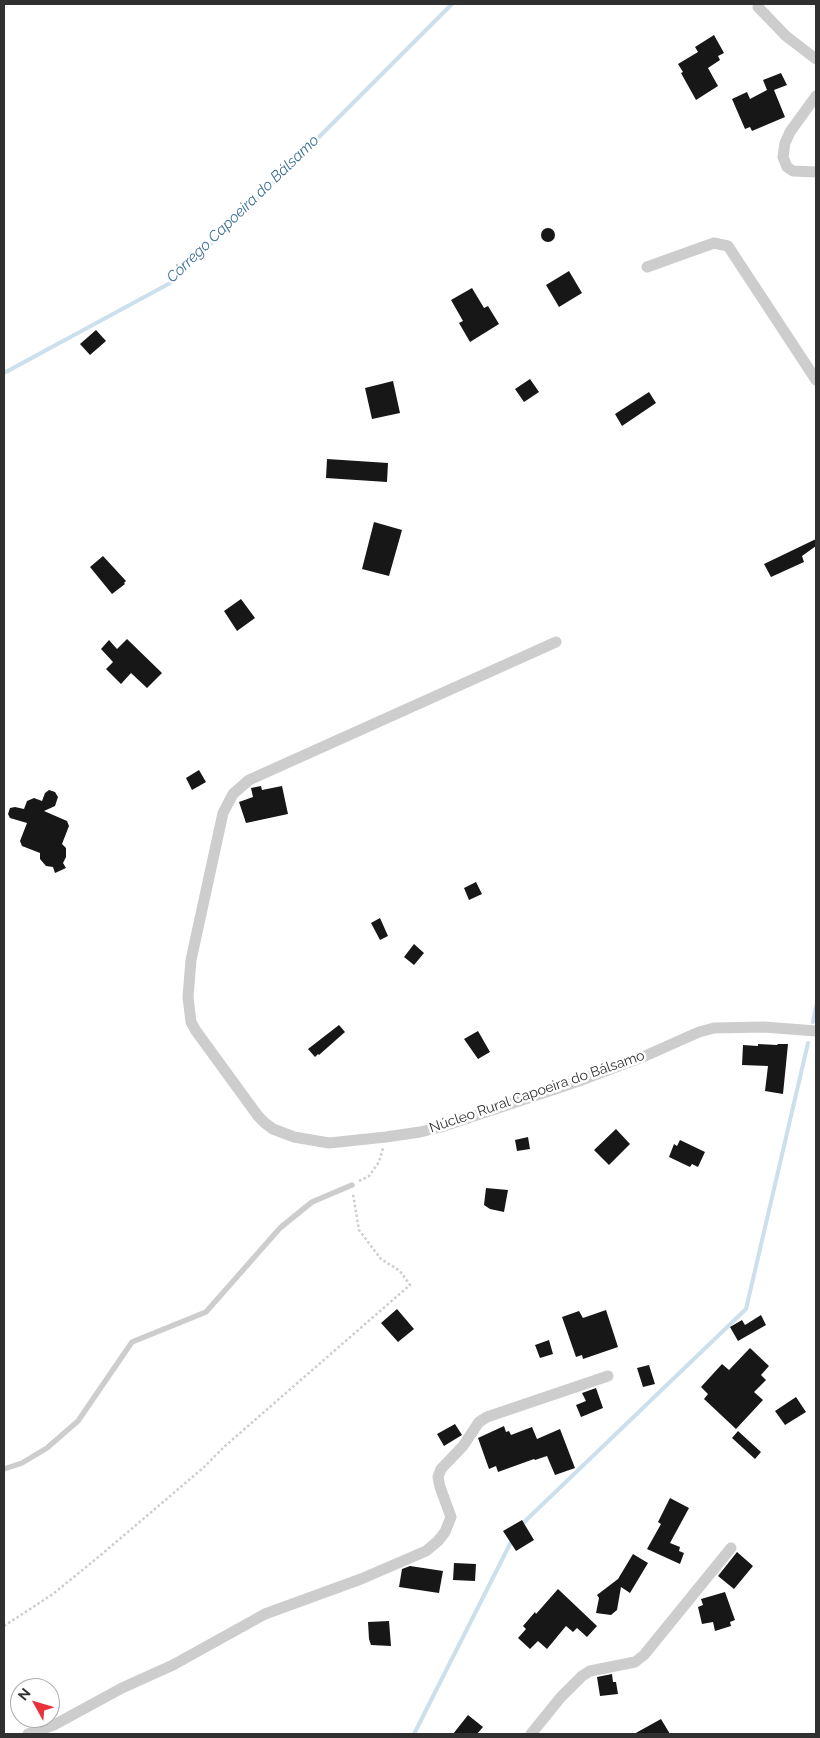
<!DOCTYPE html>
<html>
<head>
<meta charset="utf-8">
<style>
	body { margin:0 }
	#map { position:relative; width:820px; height:1738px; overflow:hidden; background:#fff; font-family:Raleway,sans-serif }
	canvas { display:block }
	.frame { position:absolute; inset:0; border:5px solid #303030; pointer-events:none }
	.north { position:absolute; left:10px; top:1678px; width:50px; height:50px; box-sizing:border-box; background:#fff; border:1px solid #acacac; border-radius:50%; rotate:309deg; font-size:14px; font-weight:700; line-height:20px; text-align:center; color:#303030 }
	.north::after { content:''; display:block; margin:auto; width:18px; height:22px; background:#e9313a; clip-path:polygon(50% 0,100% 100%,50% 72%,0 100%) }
</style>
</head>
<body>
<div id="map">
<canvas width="820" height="1738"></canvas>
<div class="frame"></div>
<div class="north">N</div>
</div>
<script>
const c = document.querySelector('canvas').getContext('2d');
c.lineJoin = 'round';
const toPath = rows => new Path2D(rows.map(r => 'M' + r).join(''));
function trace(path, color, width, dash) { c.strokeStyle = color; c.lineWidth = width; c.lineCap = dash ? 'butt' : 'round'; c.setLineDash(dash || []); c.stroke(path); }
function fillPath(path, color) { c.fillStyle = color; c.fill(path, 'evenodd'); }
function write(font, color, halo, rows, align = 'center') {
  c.font = font + ' Raleway,sans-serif'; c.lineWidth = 5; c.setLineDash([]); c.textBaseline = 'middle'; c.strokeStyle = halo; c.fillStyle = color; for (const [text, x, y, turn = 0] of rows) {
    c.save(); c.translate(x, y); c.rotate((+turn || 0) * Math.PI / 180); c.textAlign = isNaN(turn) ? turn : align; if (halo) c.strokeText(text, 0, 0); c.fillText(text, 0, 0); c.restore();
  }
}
trace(toPath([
	[4,373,172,282,263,193,452,4],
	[813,1022,816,1006],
	[521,1525,746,1309,808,1043],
	[414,1734,512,1540]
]), '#cbdfed', 4);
fillPath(toPath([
	[714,35,724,53,718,56,720,60,708,68,718,86,696,100,681,73,683,72,678,64,698,52,695,47],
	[781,73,787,85,774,90,785,117,752,131,750,127,745,129,732,99,747,92,750,99,767,90,763,80],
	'541 235a7 7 0 1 1 14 0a7 7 0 1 1-14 0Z',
	[569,271,582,293,559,307,546,285],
	[472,288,484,308,488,306,499,324,470,342,459,323,463,321,451,300],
	[96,330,106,341,90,355,80,344],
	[530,379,539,392,524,402,515,389],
	[393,381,400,413,372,419,365,388],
	[649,392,656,403,622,426,615,414],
	[327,459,388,463,387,482,326,478],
	[374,522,402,530,389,576,362,569],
	[816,539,816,546,802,556,804,562,771,577,764,564],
	[103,556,126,581,124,583,125,584,112,594,90,567],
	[241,599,255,618,237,631,224,611],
	[127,639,162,673,147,688,131,673,121,684,106,669,113,662,101,649,109,640,117,649],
	[199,770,206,782,192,790,186,778],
	[261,786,262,790,282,786,288,814,246,823,239,802,253,797,251,788],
	[49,790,55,792,58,797,55,806,44,811,67,821,69,826,62,844,66,848,66,857,63,863,66,868,55,873,53,867,46,866,40,859,40,853,22,846,20,841,27,823,10,818,8,814,10,808,15,807,24,809,27,801,34,798,42,801,45,793],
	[476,882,482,894,469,900,464,888],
	[380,918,388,936,380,940,371,923],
	[414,944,424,953,414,965,404,957],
	[339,1025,345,1032,319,1055,318,1054,315,1057,308,1049],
	[478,1031,490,1052,478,1059,464,1039],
	[758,1044,777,1045,778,1044,788,1044,783,1094,765,1091,768,1066,742,1065,743,1045,758,1046],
	[616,1129,630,1144,609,1165,594,1150],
	[528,1137,530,1149,517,1151,515,1140],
	[680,1140,705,1152,698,1167,692,1164,690,1167,669,1157,674,1144,677,1146],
	[486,1188,508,1190,504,1212,490,1209,484,1205],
	[397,1309,414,1329,398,1342,381,1323],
	[606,1310,618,1347,583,1359,582,1355,576,1357,562,1317,579,1311,583,1318],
	[761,1315,766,1325,738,1341,730,1327,742,1320,745,1325],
	[549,1340,553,1354,540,1358,535,1345],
	[750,1348,769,1366,761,1375,766,1380,754,1392,763,1400,736,1429,704,1399,708,1394,701,1387,722,1364,729,1370],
	[649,1365,655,1384,643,1387,637,1368],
	[596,1388,603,1408,581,1417,576,1405,586,1401,582,1393],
	[796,1397,806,1412,785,1425,775,1411],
	[455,1424,462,1435,444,1446,437,1434],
	[504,1426,506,1432,509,1431,511,1435,532,1427,537,1439,560,1429,575,1468,555,1475,547,1456,535,1460,534,1459,498,1472,496,1466,489,1469,478,1438],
	[738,1431,761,1452,755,1459,732,1438],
	[670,1498,689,1508,670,1543,680,1547,679,1551,684,1553,680,1564,647,1549,661,1524,658,1522],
	[522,1520,534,1540,516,1551,503,1531],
	[737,1552,753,1566,734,1589,718,1576],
	[633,1554,648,1563,630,1593,621,1587,617,1610,611,1615,596,1613,599,1598,597,1595,618,1579],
	[454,1563,476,1564,475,1581,453,1580],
	[410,1566,443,1571,439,1593,399,1587,402,1569],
	[558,1589,597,1626,587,1637,577,1628,573,1632,566,1626,547,1649,538,1641,530,1649,518,1638,526,1629,523,1626,535,1612,536,1614],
	[725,1592,735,1620,730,1622,731,1626,715,1631,713,1622,702,1624,698,1607,703,1605,701,1599],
	[389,1621,391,1646,371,1645,369,1639,368,1622],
	[612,1674,613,1682,616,1682,618,1694,600,1696,597,1677],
	[468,1715,483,1727,477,1734,453,1734],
	[661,1719,670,1734,634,1734]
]), '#171717');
trace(toPath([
	[359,1181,369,1176,379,1162,383,1148],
	[4,1626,53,1594,102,1554,203,1468,225,1446,410,1285,400,1271,381,1259,359,1230,353,1194]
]), '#cdcdcd', 2.5, [2.5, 2.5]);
trace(toPath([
	[4,1469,22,1463,47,1448,78,1421,132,1342,206,1312,280,1228,312,1202,352,1185]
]), '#cdcdcd', 5.5);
trace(toPath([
	[758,7,786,36,816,59],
	[816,96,790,132,785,143,783,157,787,167,793,171,816,172],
	[647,267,714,243,728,246,816,380],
	[556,642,249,780,233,794,223,813,191,960,188,997,191,1022,196,1031,258,1116,265,1123,273,1129,294,1137,329,1143,386,1137,420,1132,441,1127,576,1082,645,1056,699,1032,714,1028,764,1027,816,1031],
	[28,1734,54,1725,122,1688,173,1665,265,1614,361,1579,426,1551,438,1541,445,1532,451,1517,440,1487,438,1477,441,1469,463,1446,479,1422,487,1417,608,1376],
	[531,1734,561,1697,582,1676,590,1671,635,1662,644,1655,731,1548]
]), '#cdcdcd', 11);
write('14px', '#303030', '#fff', [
	["Núcleo Rural Capoeira do Bálsamo",537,1092,-19]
]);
write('italic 15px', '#3c7095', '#fff', [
	["Córrego Capoeira do Bálsamo",243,209,-44]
]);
</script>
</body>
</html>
